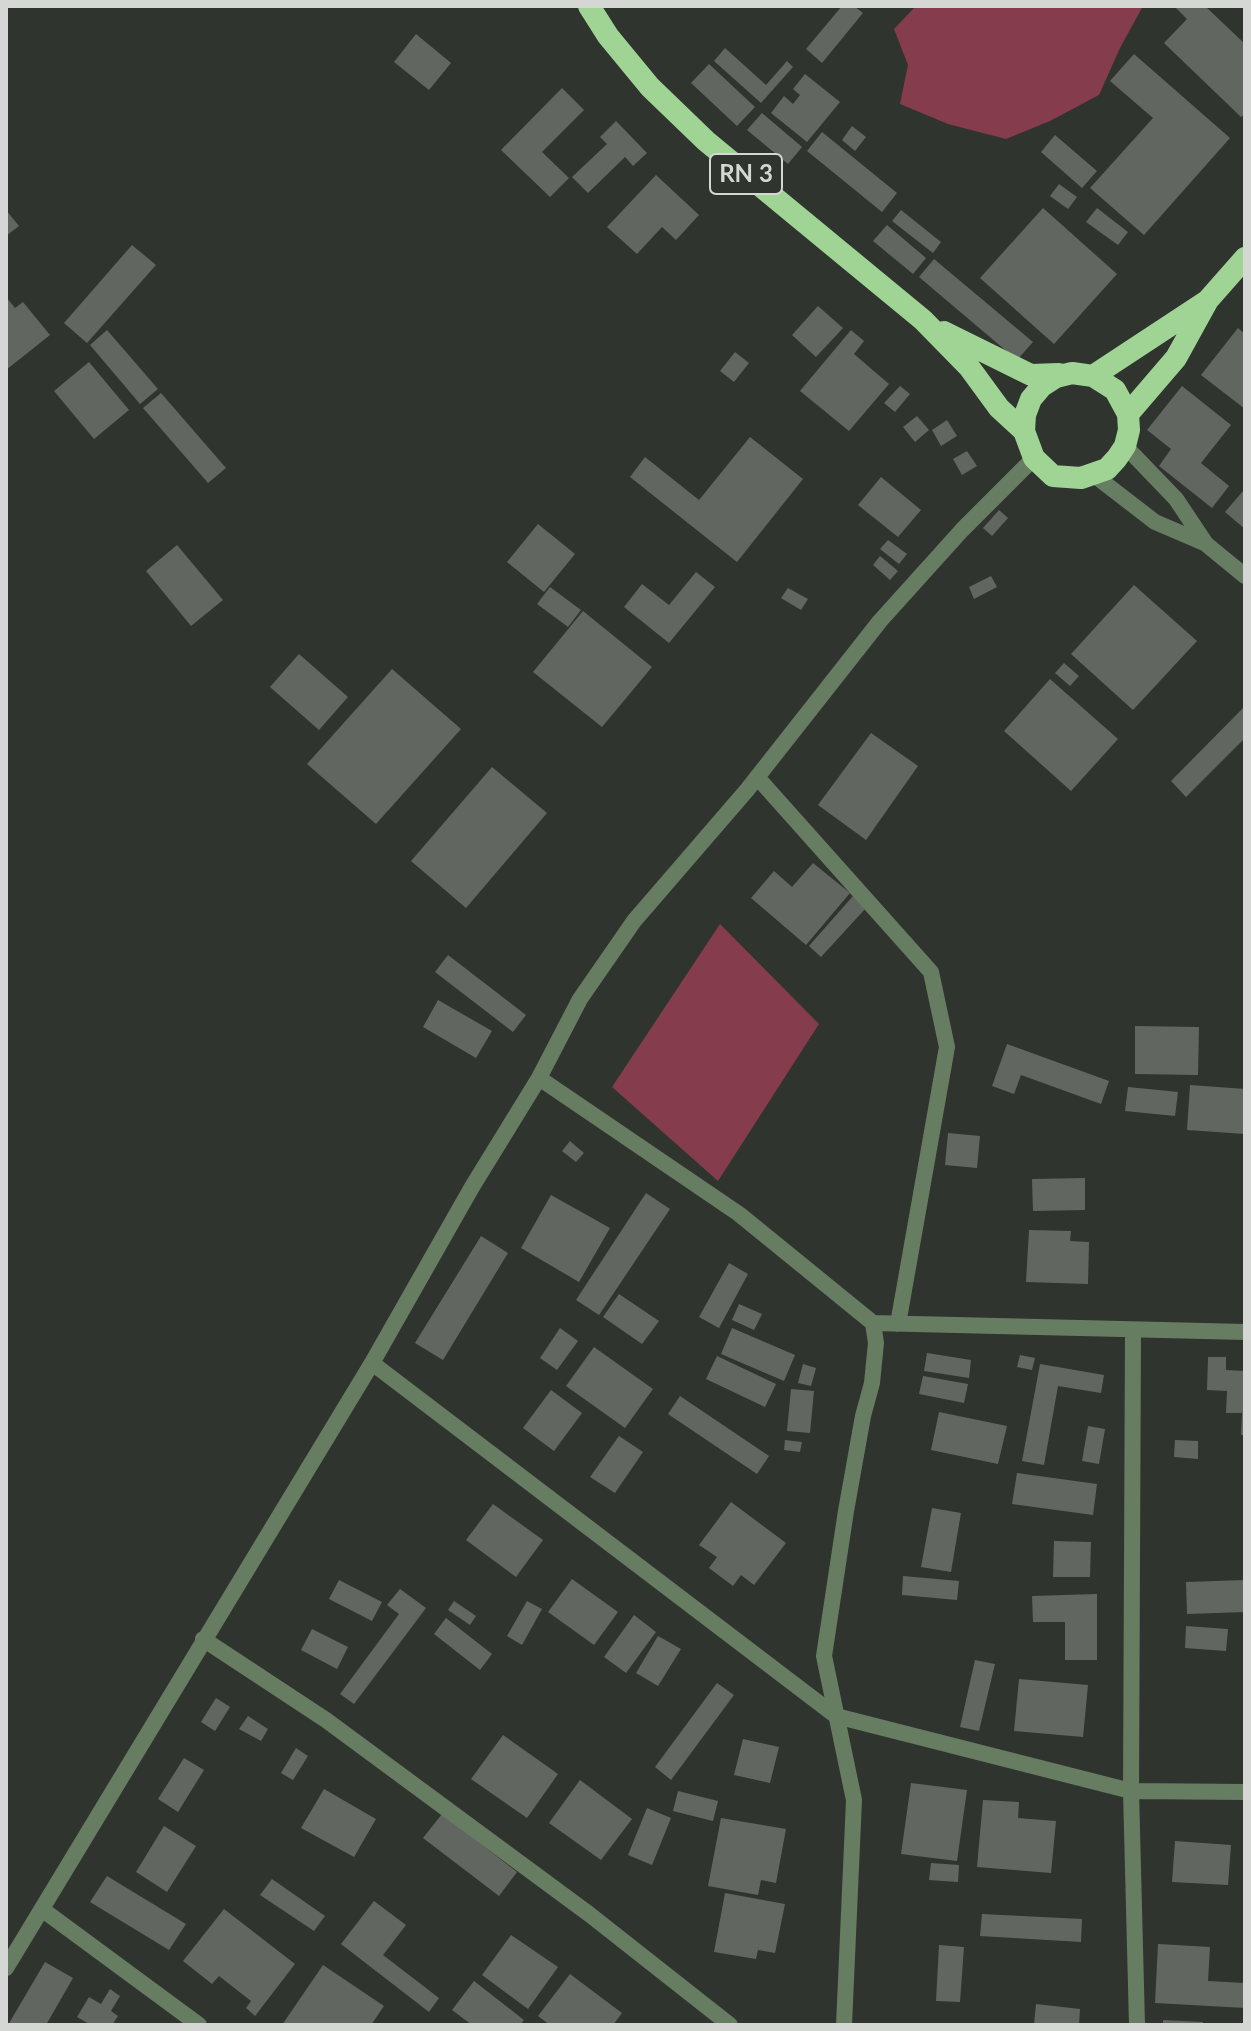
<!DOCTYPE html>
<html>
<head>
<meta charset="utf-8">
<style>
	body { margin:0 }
	#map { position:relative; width:1251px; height:2031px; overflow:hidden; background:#30342f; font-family:Lato,sans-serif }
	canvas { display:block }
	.frame { position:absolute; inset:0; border:8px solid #d5d7d4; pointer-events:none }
</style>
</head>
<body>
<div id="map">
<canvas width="1251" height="2031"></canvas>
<div class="frame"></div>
</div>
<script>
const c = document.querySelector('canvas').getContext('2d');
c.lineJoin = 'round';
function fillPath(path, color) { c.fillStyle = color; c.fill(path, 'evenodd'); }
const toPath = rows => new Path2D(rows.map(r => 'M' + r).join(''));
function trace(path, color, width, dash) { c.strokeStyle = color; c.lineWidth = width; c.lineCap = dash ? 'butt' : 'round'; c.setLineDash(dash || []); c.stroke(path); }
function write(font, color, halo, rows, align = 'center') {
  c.font = font + ' Lato,sans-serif'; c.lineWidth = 8; c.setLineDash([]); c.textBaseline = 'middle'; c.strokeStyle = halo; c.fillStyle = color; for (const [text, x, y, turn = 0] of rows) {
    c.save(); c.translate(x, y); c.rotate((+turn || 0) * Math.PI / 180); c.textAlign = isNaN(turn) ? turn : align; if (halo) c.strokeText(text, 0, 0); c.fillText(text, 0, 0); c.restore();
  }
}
fillPath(toPath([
	[916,6,1143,6,1120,48,1099,95,1050,121,1006,139,948,124,900,104,908,65,894,29],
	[720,924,819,1024,718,1181,612,1087]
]), '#853c4c');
fillPath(toPath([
	[842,6,854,6,863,13,822,63,806,49],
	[1174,6,1205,6,1245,44,1245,114,1241,117,1164,43,1187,19],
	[416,34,451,63,429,90,394,62],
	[725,48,766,85,787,61,793,67,761,103,714,61],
	[1134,54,1230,138,1144,235,1090,188,1153,118,1110,81],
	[709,64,755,107,737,126,691,83],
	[805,74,840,102,807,142,771,113,784,96,793,104,800,95,793,89],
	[562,88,584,110,542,152,569,178,550,197,501,150],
	[762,113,802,147,788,164,747,130],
	[616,121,647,153,633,166,625,157,588,193,572,177,607,144,600,137],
	[852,126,866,137,855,151,842,140],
	[822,132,897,193,882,212,807,151],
	[1055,135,1097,171,1082,188,1041,152],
	[656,175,699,215,676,240,662,227,637,254,607,227],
	[1059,184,1077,197,1068,209,1050,196],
	[1043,208,1117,274,1054,344,980,278],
	[1097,208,1128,232,1118,245,1086,222],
	[6,210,19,226,6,236],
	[901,210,941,242,933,253,892,221],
	[887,225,926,258,913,274,873,241],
	[132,245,156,265,87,343,64,323],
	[934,259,1033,342,1017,360,919,277],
	[6,297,15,308,23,302,50,335,6,370],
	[818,306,843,328,816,357,792,335],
	[1238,328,1245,334,1245,409,1201,375],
	[107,330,158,389,140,404,90,345],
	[851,330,864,341,854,354,889,384,849,431,800,391],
	[735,352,749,363,734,382,720,371],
	[89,362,129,410,94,439,54,391],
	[900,386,910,394,895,412,884,403],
	[1182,386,1231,425,1201,463,1229,486,1212,508,1159,466,1171,449,1147,430],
	[161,393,226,468,208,483,143,408],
	[917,416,929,430,915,442,903,427],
	[947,420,957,436,941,446,932,430],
	[750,437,803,479,737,562,630,477,645,457,699,500],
	[967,451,977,466,962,475,953,459],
	[881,477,921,510,898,537,858,505],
	[1243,491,1245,492,1245,529,1225,512],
	[999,510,1008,518,992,536,983,528],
	[538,524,575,554,544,592,507,562],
	[888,540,907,554,899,564,880,549],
	[177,545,223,600,191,626,146,571],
	[880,556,898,571,890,580,873,565],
	[696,572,715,587,669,643,624,607,642,584,669,605],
	[991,576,997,587,974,599,969,587],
	[1134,585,1197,641,1133,710,1071,654],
	[550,587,581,610,568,627,537,604],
	[788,588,808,599,801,610,781,598],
	[583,611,652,667,602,727,533,672],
	[299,654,348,697,319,730,270,687],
	[1064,663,1079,676,1070,686,1055,673],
	[392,669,461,729,376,824,307,764],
	[1050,679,1118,739,1071,791,1004,731],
	[1245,706,1245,738,1186,797,1171,781],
	[871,733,918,766,866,840,818,805],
	[492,767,547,813,466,908,411,861],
	[813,863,850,893,806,945,751,898,774,871,792,887],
	[853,896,866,908,821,957,809,946],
	[448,955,526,1015,513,1032,435,972],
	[438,1000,492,1031,476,1058,423,1027],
	[1135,1026,1199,1027,1198,1075,1135,1074],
	[1007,1044,1109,1081,1101,1104,1021,1075,1014,1094,992,1086],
	[1190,1085,1245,1089,1245,1134,1187,1130],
	[1128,1087,1178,1092,1175,1116,1125,1111],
	[948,1133,980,1136,977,1168,945,1165],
	[570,1141,584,1153,576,1162,562,1151],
	[1085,1178,1085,1210,1033,1211,1032,1179],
	[646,1193,670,1209,599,1315,576,1300],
	[551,1195,610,1228,579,1282,521,1248],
	[1029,1230,1071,1231,1070,1241,1089,1242,1088,1284,1026,1282],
	[481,1236,508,1253,443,1360,415,1343],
	[729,1263,748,1274,719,1328,699,1317],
	[619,1294,659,1321,642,1344,603,1317],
	[739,1304,762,1314,754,1330,732,1320],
	[560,1328,578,1341,557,1370,540,1358],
	[732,1328,795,1355,784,1381,721,1354],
	[594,1347,653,1389,625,1428,566,1386],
	[927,1353,971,1360,969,1378,924,1371],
	[1020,1355,1035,1358,1032,1370,1017,1367],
	[717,1356,776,1384,765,1407,706,1379],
	[1208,1357,1226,1357,1226,1370,1245,1371,1245,1435,1241,1435,1242,1413,1226,1413,1227,1391,1207,1390],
	[803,1364,816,1368,811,1386,798,1383],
	[1040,1364,1104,1375,1101,1393,1058,1386,1044,1465,1022,1461],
	[923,1376,968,1384,964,1403,919,1394],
	[791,1389,814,1391,810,1433,787,1431],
	[551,1390,582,1413,554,1451,523,1428],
	[680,1396,769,1456,757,1474,668,1414],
	[939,1412,1007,1426,998,1464,931,1450],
	[1088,1426,1105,1429,1099,1464,1082,1461],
	[619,1436,643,1452,615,1493,590,1477],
	[785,1440,802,1442,800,1452,784,1450],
	[1175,1440,1198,1441,1198,1459,1174,1457],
	[1017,1473,1097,1484,1093,1515,1012,1504],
	[731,1502,786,1543,754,1585,741,1575,733,1586,709,1568,717,1557,699,1545],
	[493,1504,543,1540,516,1577,466,1540],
	[932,1508,961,1513,951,1572,921,1567],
	[1054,1541,1091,1542,1090,1577,1053,1577],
	[903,1576,959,1581,957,1600,902,1595],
	[572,1579,618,1612,594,1645,548,1612],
	[339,1580,382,1602,372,1621,329,1599],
	[1245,1580,1245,1612,1187,1614,1186,1582],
	[400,1589,426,1608,354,1704,340,1694,399,1614,387,1605],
	[1097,1594,1097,1660,1065,1660,1065,1622,1033,1622,1032,1596],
	[454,1601,476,1616,470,1625,448,1610],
	[527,1601,542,1609,522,1645,507,1636],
	[634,1615,656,1632,626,1673,604,1657],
	[446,1618,492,1654,480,1670,434,1634],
	[1186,1626,1228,1629,1226,1651,1185,1648],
	[312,1629,348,1647,337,1669,301,1650],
	[658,1636,681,1649,658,1686,636,1673],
	[975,1660,995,1664,979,1731,960,1727],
	[1019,1679,1088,1685,1083,1737,1014,1731],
	[717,1683,734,1695,671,1780,655,1767],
	[216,1698,230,1707,215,1731,201,1722],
	[248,1716,268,1729,261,1741,239,1729],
	[503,1735,558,1774,527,1818,471,1779],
	[743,1739,779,1747,770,1783,734,1775],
	[296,1748,308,1756,293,1780,281,1773],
	[184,1758,204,1770,178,1812,158,1799],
	[580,1780,632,1819,601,1860,549,1823],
	[911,1783,967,1790,957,1861,901,1854],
	[324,1789,376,1819,354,1857,301,1828],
	[678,1791,718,1801,713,1821,673,1811],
	[983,1800,1019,1802,1018,1818,1056,1821,1051,1873,977,1867],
	[647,1808,671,1818,652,1865,628,1855],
	[442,1814,517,1872,499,1896,423,1838],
	[721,1818,786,1829,776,1883,761,1880,758,1895,708,1886],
	[164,1826,196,1846,167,1892,136,1872],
	[1175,1841,1231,1845,1228,1885,1172,1882],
	[931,1863,959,1865,958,1882,929,1880],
	[107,1876,186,1924,169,1950,90,1902],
	[272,1879,325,1916,314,1931,260,1895],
	[725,1893,785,1904,775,1953,758,1950,756,1959,714,1952],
	[374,1901,406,1925,383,1955,439,1998,429,2012,341,1944],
	[224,1909,295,1964,255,2016,246,2008,251,2001,219,1976,212,1984,183,1961],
	[982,1914,1082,1919,1081,1942,980,1936],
	[511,1935,558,1967,528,2009,482,1975],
	[1158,1944,1210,1947,1208,1981,1245,1983,1245,2008,1155,2003],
	[939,1945,964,1947,960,2002,936,2001],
	[45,1962,73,1978,46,2025,8,2025],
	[323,1965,384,2006,371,2025,282,2025],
	[570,1974,622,2013,613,2025,550,2025,538,2016],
	[474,1981,524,2020,520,2025,472,2025,452,2010],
	[110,1989,120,1996,111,2011,118,2016,112,2025,91,2025,77,2017,89,1997,101,2004],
	[1036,2004,1080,2009,1079,2025,1034,2025],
	[1163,2020,1203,2022,1203,2025,1163,2025]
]), '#626661');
trace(toPath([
	[1125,446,1176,499,1206,544,1245,576],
	[1094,475,1155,522,1204,543],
	[757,777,931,972,947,1047,898,1324],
	[539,1078,739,1214,873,1323,876,1343,872,1383,863,1416,846,1511,824,1656,854,1800,844,2025],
	[873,1323,1245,1332],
	[1133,1331,1131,1791,1137,2025],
	[372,1363,836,1716,1131,1791,1245,1792],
	[203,1639,326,1720,589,1914,730,2025],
	[43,1910,199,2025],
	[6,1968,372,1363,472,1187,539,1078,580,999,634,921,747,790,880,621,962,530,1034,458]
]), '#667d61', 16);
trace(toPath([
	[589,6,608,36,650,87,706,141,923,320,969,367,999,408,1024,431],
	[944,332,1031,375,1059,374],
	[1072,373,1093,376,1115,390,1128,414,1129,430,1125,446,1117,458,1107,469,1081,478,1053,476,1034,458,1024,431,1025,415,1031,399,1042,386,1056,377,1072,373],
	[1093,376,1207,301],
	[1128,414,1176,358,1208,300,1245,258]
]), '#a0d494', 22);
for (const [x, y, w] of [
	[746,174,72]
]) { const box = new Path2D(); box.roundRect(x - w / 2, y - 20, w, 40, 6); c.fillStyle = '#30342f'; c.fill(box); trace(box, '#d5d7d4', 2); }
write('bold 24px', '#d5d7d4', null, [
	["RN 3",746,174]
]);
</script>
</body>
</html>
